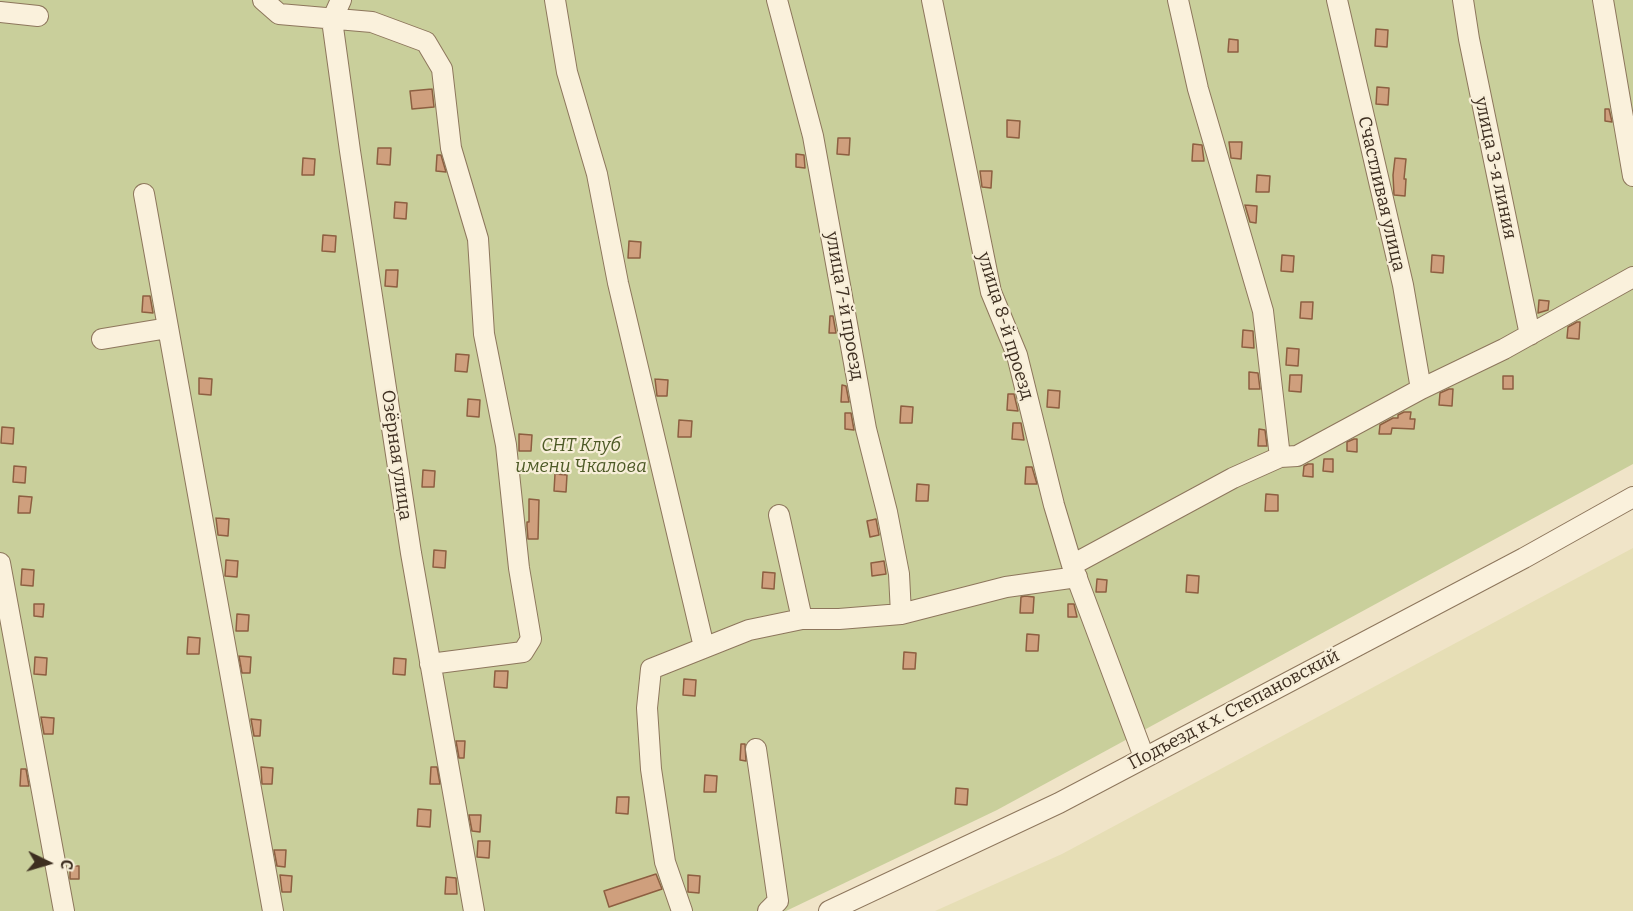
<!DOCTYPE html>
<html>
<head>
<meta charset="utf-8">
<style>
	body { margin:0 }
	#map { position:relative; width:1633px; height:911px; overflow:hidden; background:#f0e4c8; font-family:Bitter,serif }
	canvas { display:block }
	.north { position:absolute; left:18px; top:833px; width:60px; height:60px; -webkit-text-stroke:4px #f7eed8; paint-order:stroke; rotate:95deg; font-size:16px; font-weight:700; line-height:24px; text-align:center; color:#3d2e20 }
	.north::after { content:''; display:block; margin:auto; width:21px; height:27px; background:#3d2e20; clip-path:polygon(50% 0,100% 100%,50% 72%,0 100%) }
</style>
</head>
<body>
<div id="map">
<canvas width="1633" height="911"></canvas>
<div class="north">С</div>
</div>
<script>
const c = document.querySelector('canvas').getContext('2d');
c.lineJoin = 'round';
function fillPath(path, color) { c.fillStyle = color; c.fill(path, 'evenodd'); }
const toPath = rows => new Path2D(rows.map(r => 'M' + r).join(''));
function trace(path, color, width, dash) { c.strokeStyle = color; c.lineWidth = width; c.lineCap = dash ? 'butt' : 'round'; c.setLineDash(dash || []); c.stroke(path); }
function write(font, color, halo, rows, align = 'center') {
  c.font = font + ' Bitter,serif'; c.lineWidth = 4.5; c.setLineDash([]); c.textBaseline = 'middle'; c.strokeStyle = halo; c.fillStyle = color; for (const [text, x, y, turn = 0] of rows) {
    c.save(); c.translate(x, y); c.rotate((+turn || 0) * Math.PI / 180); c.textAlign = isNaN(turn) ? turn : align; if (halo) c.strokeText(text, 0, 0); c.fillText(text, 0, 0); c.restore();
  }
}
fillPath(toPath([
	[1633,548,1633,911,935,911,1062,854]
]), '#e6deb5');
fillPath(toPath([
	[0,0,1633,0,1633,464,997,810,786,911,0,911]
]), '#c9cf9b');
const building = toPath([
	[1376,29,1388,30,1387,47,1375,46,1376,29],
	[1229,39,1238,40,1238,52,1228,52,1229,39],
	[1377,87,1389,88,1388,105,1376,104,1377,87],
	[432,89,434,107,412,109,410,91,432,89],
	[1605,109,1609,109,1612,122,1605,121,1605,109],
	[1007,120,1020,121,1019,138,1007,137,1007,120],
	[838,138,850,138,849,155,837,154,838,138],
	[1229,142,1242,142,1241,159,1231,158,1229,142],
	[1193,144,1202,145,1204,161,1192,161,1193,144],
	[378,148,391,148,390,165,377,164,378,148],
	[796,154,804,155,805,168,796,167,796,154],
	[437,155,441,155,446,172,436,171,437,155],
	[303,158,315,159,314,175,302,175,303,158],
	[1395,158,1406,159,1404,179,1406,179,1405,196,1394,195,1393,175,1395,158],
	[980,171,992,171,991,188,982,187,980,171],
	[1257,175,1270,176,1269,192,1256,192,1257,175],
	[395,202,407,203,406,219,394,218,395,202],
	[1245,205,1257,206,1256,223,1250,222,1245,205],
	[323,235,336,236,335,252,322,251,323,235],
	[629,241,641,242,640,258,628,258,629,241],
	[1282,255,1294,256,1293,272,1281,271,1282,255],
	[1432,255,1444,256,1443,273,1431,272,1432,255],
	[386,270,398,270,397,287,385,286,386,270],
	[143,296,150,296,153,313,142,312,143,296],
	[1539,300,1549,301,1548,310,1538,313,1539,300],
	[1301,302,1313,302,1312,319,1300,318,1301,302],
	[830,316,833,316,836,333,829,333,830,316],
	[1577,322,1580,322,1579,339,1567,338,1568,327,1577,322],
	[1243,330,1253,331,1254,348,1242,347,1243,330],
	[1287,348,1299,349,1298,366,1286,365,1287,348],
	[456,354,469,355,467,372,455,371,456,354],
	[1249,372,1258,373,1260,389,1249,389,1249,372],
	[1290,375,1302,375,1301,392,1289,391,1290,375],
	[1503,376,1513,376,1513,389,1503,389,1503,376],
	[199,378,212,379,211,395,199,394,199,378],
	[655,379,668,380,667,396,657,396,655,379],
	[842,385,846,386,849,402,841,402,842,385],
	[1449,389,1453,389,1452,406,1439,405,1440,393,1449,389],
	[1048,390,1060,391,1059,408,1047,407,1048,390],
	[1008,394,1014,394,1018,411,1007,410,1008,394],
	[468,399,480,400,479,417,467,416,468,399],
	[901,406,913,407,912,423,900,423,901,406],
	[1404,412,1411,412,1410,419,1415,419,1414,429,1392,428,1391,434,1379,434,1380,425,1393,418,1398,418,1398,415,1404,412],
	[845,413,851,413,854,430,845,429,845,413],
	[679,420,692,421,691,437,678,437,679,420],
	[1013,423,1021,423,1024,440,1012,439,1013,423],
	[2,427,14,428,13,444,1,443,2,427],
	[1259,429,1265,430,1267,446,1258,446,1259,429],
	[519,434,532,435,531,451,519,451,519,434],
	[1354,439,1357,439,1357,452,1347,451,1347,442,1354,439],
	[1324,459,1333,459,1333,472,1323,471,1324,459],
	[1308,464,1313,464,1313,477,1303,476,1304,466,1308,464],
	[14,466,26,467,25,483,13,482,14,466],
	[1026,467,1032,467,1037,484,1025,484,1026,467],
	[423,470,435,471,434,487,422,487,423,470],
	[555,474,567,475,566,492,554,491,555,474],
	[917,484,929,485,928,501,916,501,917,484],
	[1266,494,1278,495,1278,511,1265,511,1266,494],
	[19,496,32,497,30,513,18,513,19,496],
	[529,499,539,500,538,539,528,539,527,526,527,522,529,522,529,499],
	[216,518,229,519,228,536,218,535,216,518],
	[876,519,879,535,870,537,867,521,876,519],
	[434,550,446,551,445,568,433,567,434,550],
	[226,560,238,561,237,577,225,576,226,560],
	[884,561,886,574,872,576,871,563,884,561],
	[22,569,34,570,33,586,21,585,22,569],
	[763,572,775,573,774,589,762,588,763,572],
	[1187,575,1199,576,1198,593,1186,592,1187,575],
	[1097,579,1107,580,1106,592,1096,592,1097,579],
	[1025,596,1034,597,1033,613,1020,613,1021,597,1025,596],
	[34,604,44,604,43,617,34,616,34,604],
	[1068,604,1074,604,1077,617,1068,617,1068,604],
	[237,614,249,615,248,631,236,631,237,614],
	[1027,634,1039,635,1038,651,1026,651,1027,634],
	[188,637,200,638,199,654,187,654,188,637],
	[904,652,916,653,915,669,903,669,904,652],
	[239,656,251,657,250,673,242,673,239,656],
	[35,657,47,658,46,675,34,674,35,657],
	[394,658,406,659,405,675,393,674,394,658],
	[495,671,508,671,507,688,494,687,495,671],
	[684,679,696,680,695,696,683,695,684,679],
	[41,717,54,718,53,734,44,734,41,717],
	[251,719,261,720,260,736,254,736,251,719],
	[456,741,465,741,464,758,459,758,456,741],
	[741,744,745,744,746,761,740,760,741,744],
	[261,767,273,768,272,784,262,784,261,767],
	[431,767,437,767,440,784,430,784,431,767],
	[21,769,26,769,29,786,20,786,21,769],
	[705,775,717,776,716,792,704,792,705,775],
	[956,788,968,789,967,805,955,804,956,788],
	[617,797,629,797,628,814,616,813,617,797],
	[418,809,431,810,430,827,417,826,418,809],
	[469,815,481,815,480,832,472,831,469,815],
	[478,841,490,841,489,858,477,857,478,841],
	[274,850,286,850,285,867,277,866,274,850],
	[70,866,79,866,79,879,70,879,70,866],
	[656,874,662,889,609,907,604,891,656,874],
	[280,875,292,876,291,892,282,892,280,875],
	[688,875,700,876,699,893,688,892,688,875],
	[446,877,456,878,457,894,445,894,446,877]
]);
fillPath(building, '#cf9f7d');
trace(building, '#8d5f41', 1.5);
const minor = toPath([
	[263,0,279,14,372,22,426,42,442,69,451,148,478,239,484,334,506,445,519,568,531,639,523,652,430,664],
	[341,0,332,20,350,151,411,553,474,911],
	[555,0,567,72,597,174,618,283,704,647],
	[777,0,813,136,866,429,887,512,899,574,901,614],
	[932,0,991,292,1017,355,1054,505,1072,565,1144,757],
	[1178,0,1198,89,1263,311,1280,457],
	[1337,0,1403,285,1421,389],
	[1463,0,1469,39,1530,335],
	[1603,0,1633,176],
	[0,12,38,16],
	[144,194,273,911],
	[102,339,168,328],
	[779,515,802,619],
	[0,563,64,911],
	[1072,565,1233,478,1280,457,1297,456,1421,389,1504,349,1633,277],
	[756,749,778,901,768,911],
	[682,911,665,862,651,769,647,708,651,669,749,630,802,619,839,619,901,614,1006,587,1077,577],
	[829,911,1059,803,1524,558,1633,497]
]);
trace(minor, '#8d765c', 22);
trace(minor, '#faf1dc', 20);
write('18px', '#3d2e20', '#f7eed8', [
	["улица 3-я линия",1495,168,78],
	["Счастливая улица",1381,194,77],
	["улица 7-й проезд",844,306,80],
	["улица 8-й проезд",1005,326,73],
	["Озёрная улица",396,455,82],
	["Подъезд к х. Степановский",1234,710,-28]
]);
write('italic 18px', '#4d5a26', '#f7eed8', [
	["СНТ Клуб",581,446],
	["имени Чкалова",581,467]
]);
</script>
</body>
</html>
